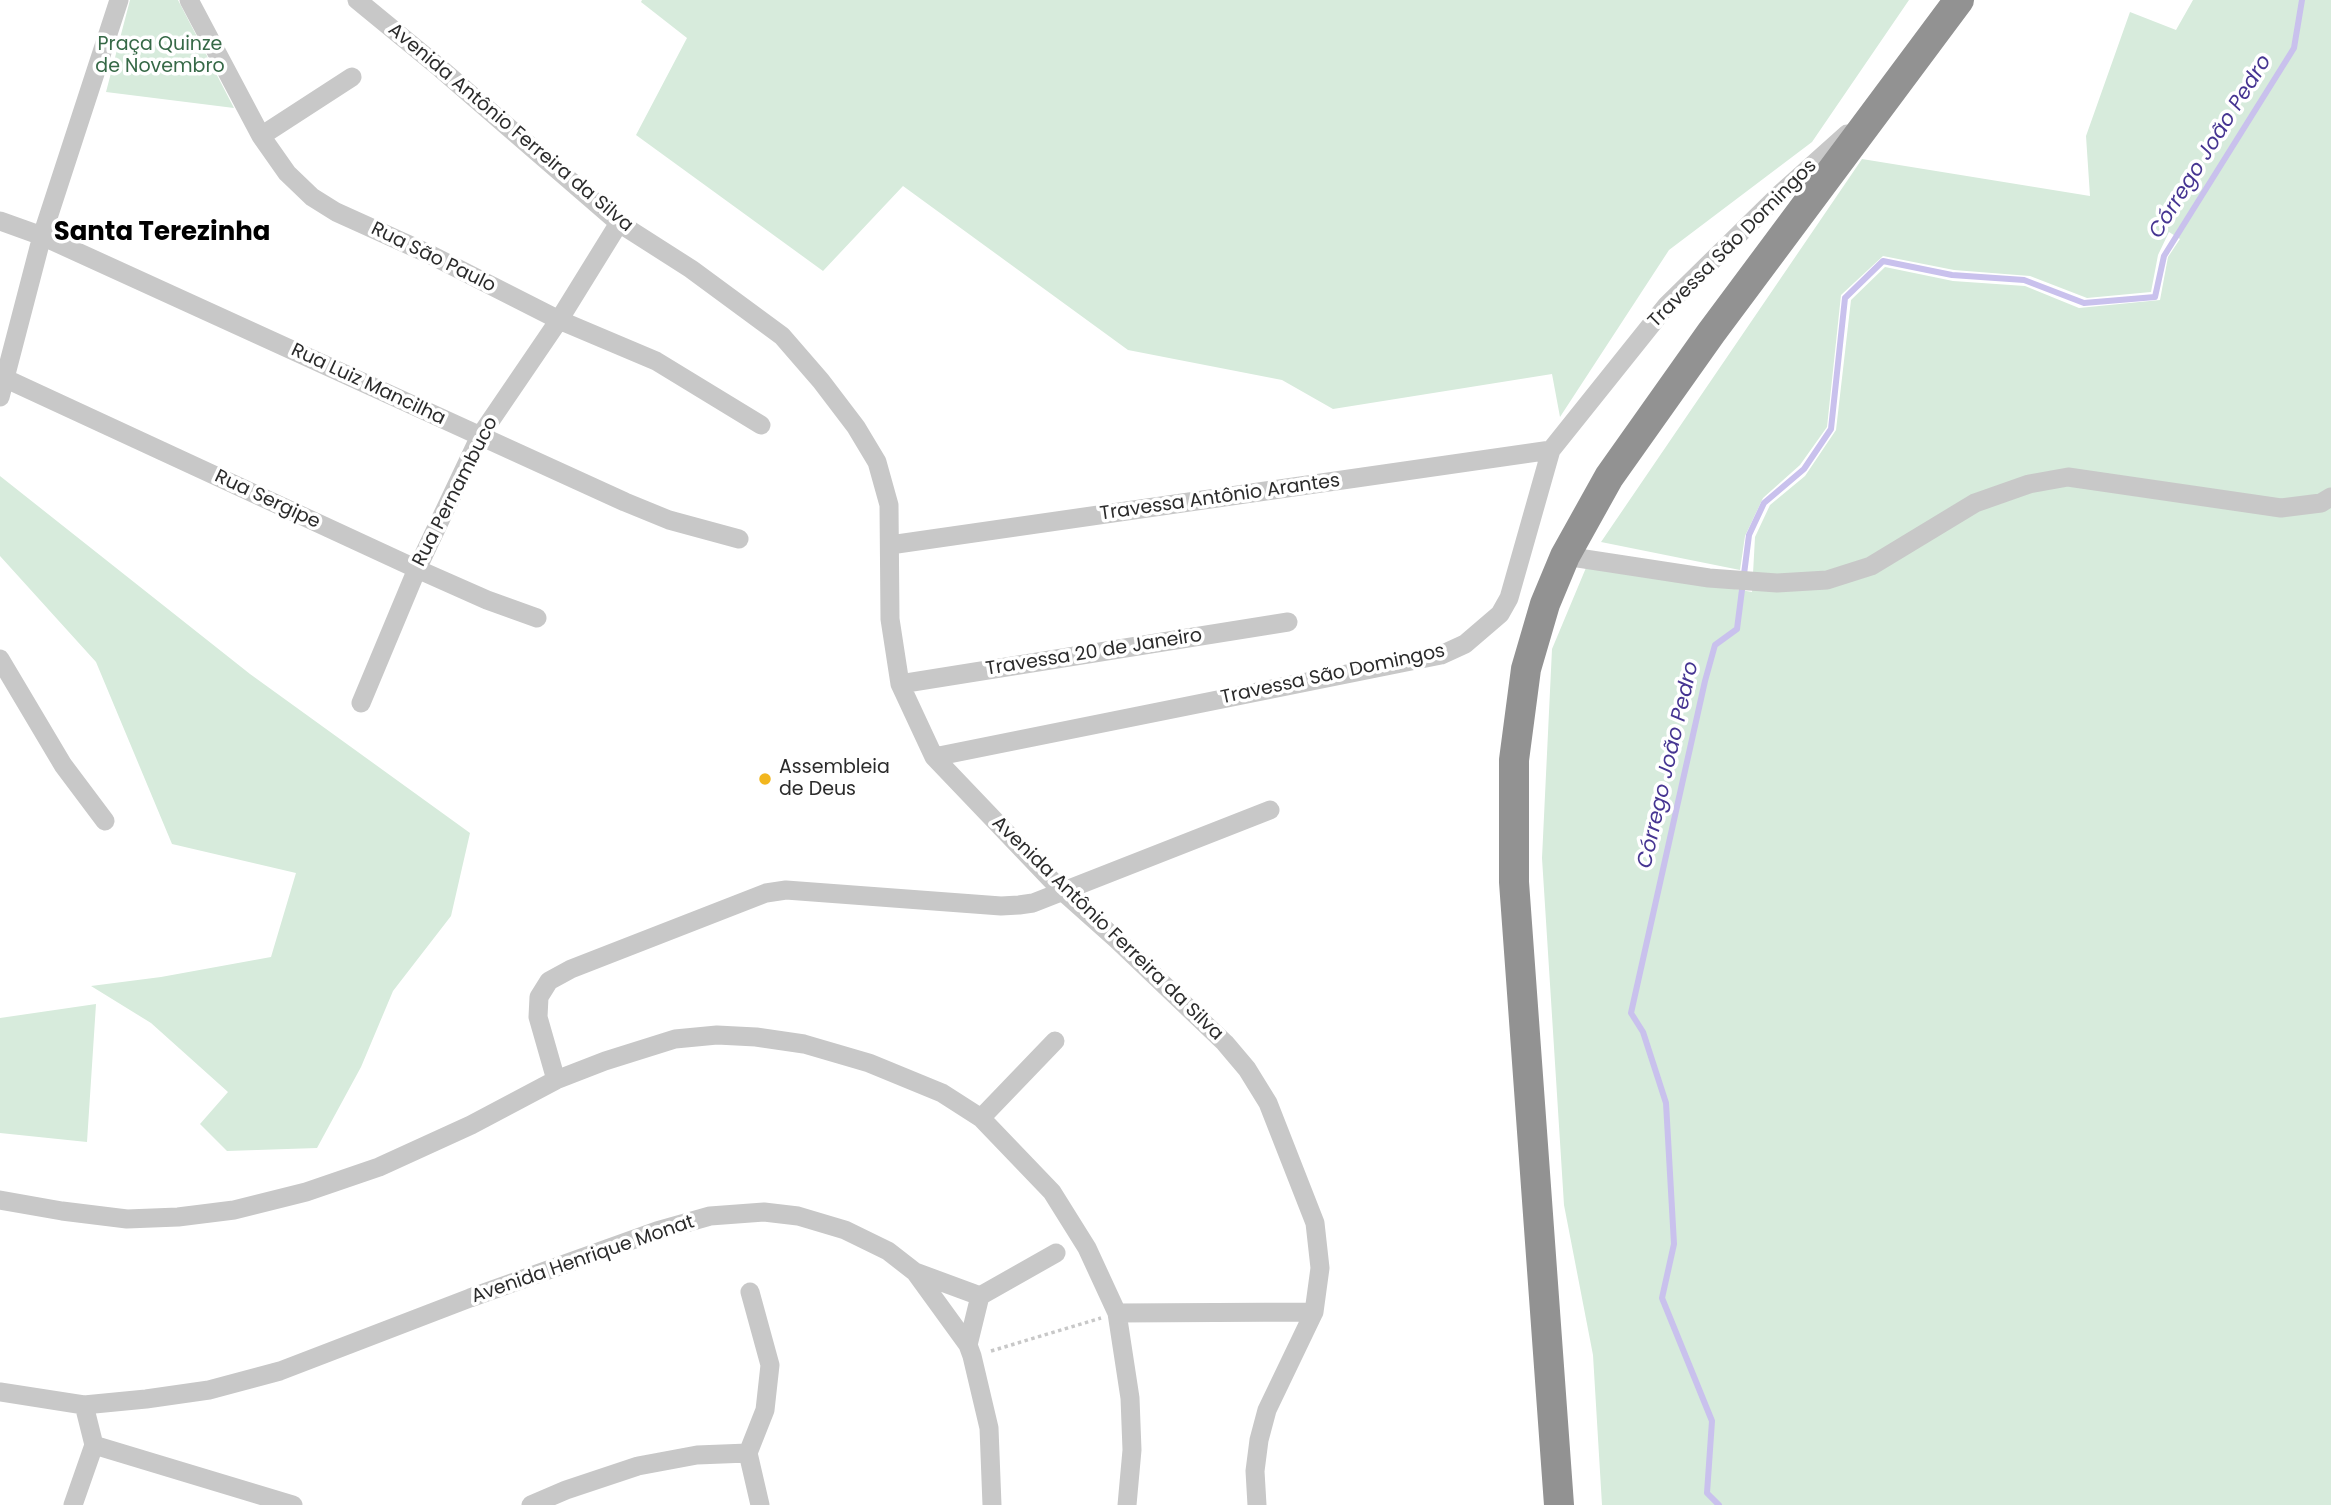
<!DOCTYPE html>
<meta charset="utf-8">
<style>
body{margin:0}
canvas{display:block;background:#fff}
</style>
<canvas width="2331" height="1505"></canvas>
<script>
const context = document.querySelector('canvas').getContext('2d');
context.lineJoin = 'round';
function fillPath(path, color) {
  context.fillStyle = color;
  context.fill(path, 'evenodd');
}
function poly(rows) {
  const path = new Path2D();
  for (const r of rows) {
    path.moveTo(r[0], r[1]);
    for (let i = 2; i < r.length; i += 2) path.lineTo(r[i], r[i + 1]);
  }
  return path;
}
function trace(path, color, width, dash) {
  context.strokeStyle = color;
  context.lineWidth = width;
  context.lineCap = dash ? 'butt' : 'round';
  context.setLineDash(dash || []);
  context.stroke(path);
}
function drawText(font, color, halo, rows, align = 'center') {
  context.font = font + ' Poppins,sans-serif';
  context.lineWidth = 7;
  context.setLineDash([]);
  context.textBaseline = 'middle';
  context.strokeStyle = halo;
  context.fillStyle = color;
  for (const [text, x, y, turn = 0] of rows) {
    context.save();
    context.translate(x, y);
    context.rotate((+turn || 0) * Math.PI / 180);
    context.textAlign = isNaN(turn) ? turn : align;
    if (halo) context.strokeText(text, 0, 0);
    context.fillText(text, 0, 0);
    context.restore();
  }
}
const green = poly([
 [130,0,178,0,234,108,106,92],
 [642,0,1909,0,1812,142,1669,250,1560,417,1552,374,1333,409,1282,380,1128,350,903,186,823,271,636,135,687,38,641,2],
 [2193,0,2331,0,2331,1505,1602,1505,1593,1355,1564,1205,1542,858,1552,649,1588,563,1752,592,1755,537,1770,505,1805,476,1836,430,1851,300,1885,267,1953,281,2025,286,2079,308,2160,300,2168,257,2180,239,2169,232,2158,255,2151,292,2087,298,2030,276,1954,270,1883,256,1841,295,1827,427,1800,465,1763,498,1745,536,1740,570,1601,542,1862,159,2090,196,2086,136,2130,12,2176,30],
 [0,476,250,674,470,833,451,916,393,991,361,1067,317,1148,227,1151,200,1124,228,1092,151,1023,91,986,161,977,271,957,296,873,172,844,96,662,0,556],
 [96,1004,87,1142,0,1133,0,1018]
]);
const stream = poly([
 [1719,1505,1707,1493,1712,1421,1662,1298,1674,1244,1666,1103,1643,1032,1631,1013,1705,681,1715,645,1737,629,1749,535,1764,503,1804,469,1831,429,1845,298,1883,261,1952,275,2024,280,2084,303,2155,297,2164,256,2294,48,2302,0]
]);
const path = poly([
 [991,1351,1101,1318]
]);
const minor = poly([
 [189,0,261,136,287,173,312,197,336,212,429,254,559,320,656,361,761,425],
 [357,0,441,69,619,223,691,269,782,336,821,381,856,427,877,462,889,505,890,619,900,684,934,757,1061,890,1116,939,1225,1043,1247,1069,1268,1103,1315,1223,1320,1268,1314,1312,1267,1410,1259,1440,1255,1471,1257,1505],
 [261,136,352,77],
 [0,221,42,236,625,502,669,520,739,539],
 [0,376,417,569,487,600,537,618],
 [0,397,42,236,119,0],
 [890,545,1551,450],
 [1565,556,1709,578,1777,583,1827,580,1871,566,1975,503,2029,484,2068,477,2281,508,2321,503,2331,497],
 [0,659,63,765,105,821],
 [900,684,1288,622],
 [361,703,417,569,480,436,559,320,619,223],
 [934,757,1441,655,1465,644,1500,614,1509,598,1551,450,1667,305,1781,193,1847,134],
 [556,1080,538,1017,539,997,549,981,571,969,766,893,786,890,1001,906,1019,905,1033,903,1270,810],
 [981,1118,1055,1041],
 [0,1200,62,1211,127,1219,178,1217,234,1210,306,1192,379,1167,471,1125,556,1080,605,1061,675,1039,717,1035,756,1037,804,1044,869,1063,942,1093,981,1118,1052,1192,1087,1248,1117,1313,1130,1398,1132,1450,1127,1505],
 [915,1272,980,1296,1056,1253],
 [1117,1313,1314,1312],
 [968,1345,980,1296],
 [0,1392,84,1405,146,1399,209,1390,280,1371,470,1298,657,1231,710,1216,764,1212,798,1216,845,1230,888,1251,915,1272,968,1345,972,1356,989,1428,992,1505],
 [94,1445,293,1505],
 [748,1453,765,1410,770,1365,750,1292],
 [748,1453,760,1505],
 [73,1505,94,1445,84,1405],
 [531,1505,566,1490,638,1466,697,1455,748,1453]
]);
const highway = poly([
 [1559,1505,1514,882,1514,760,1526,669,1545,604,1565,556,1609,477,1711,333,1959,0]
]);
const markers = [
 [765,779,7,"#f2b61e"]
];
const parkNames = [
 ["Praça Quinze",160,45],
 ["de Novembro",160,67]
];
const streetNames = [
 ["Avenida Antônio Ferreira da Silva",510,128,40],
 ["Travessa São Domingos",1733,244,-45],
 ["Rua São Paulo",433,258,26],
 ["Rua Luiz Mancilha",368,385,25],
 ["Rua Pernambuco",456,492,-63],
 ["Travessa Antônio Arantes",1220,498,-8],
 ["Rua Sergipe",267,500,25],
 ["Travessa 20 de Janeiro",1094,653,-9],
 ["Travessa São Domingos",1333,675,-12],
 ["Avenida Antônio Ferreira da Silva",1107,929,44],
 ["Avenida Henrique Monat",583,1260,-19]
];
const poiNames = [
 ["Assembleia",779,768],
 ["de Deus",779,790]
];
const waterNames = [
 ["Córrego João Pedro",2211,147,-58],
 ["Córrego João Pedro",1669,765,-77]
];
const districtNames = [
 ["Santa Terezinha",162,233]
];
fillPath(green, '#d7ebdc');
trace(stream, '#c9c1ed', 6);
trace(path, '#c8c8c8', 3.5, [3.5, 3.5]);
trace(minor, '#c8c8c8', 19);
trace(highway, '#929292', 30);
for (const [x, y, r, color] of markers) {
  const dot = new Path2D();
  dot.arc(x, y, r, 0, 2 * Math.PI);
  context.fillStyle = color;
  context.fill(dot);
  trace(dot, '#fff', 2.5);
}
drawText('19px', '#366947', '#fff', parkNames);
drawText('19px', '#2b2b2b', '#fff', streetNames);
drawText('19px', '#2b2b2b', '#fff', poiNames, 'left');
drawText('italic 21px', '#463592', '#fff', waterNames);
drawText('bold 26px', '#000', '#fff', districtNames);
</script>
